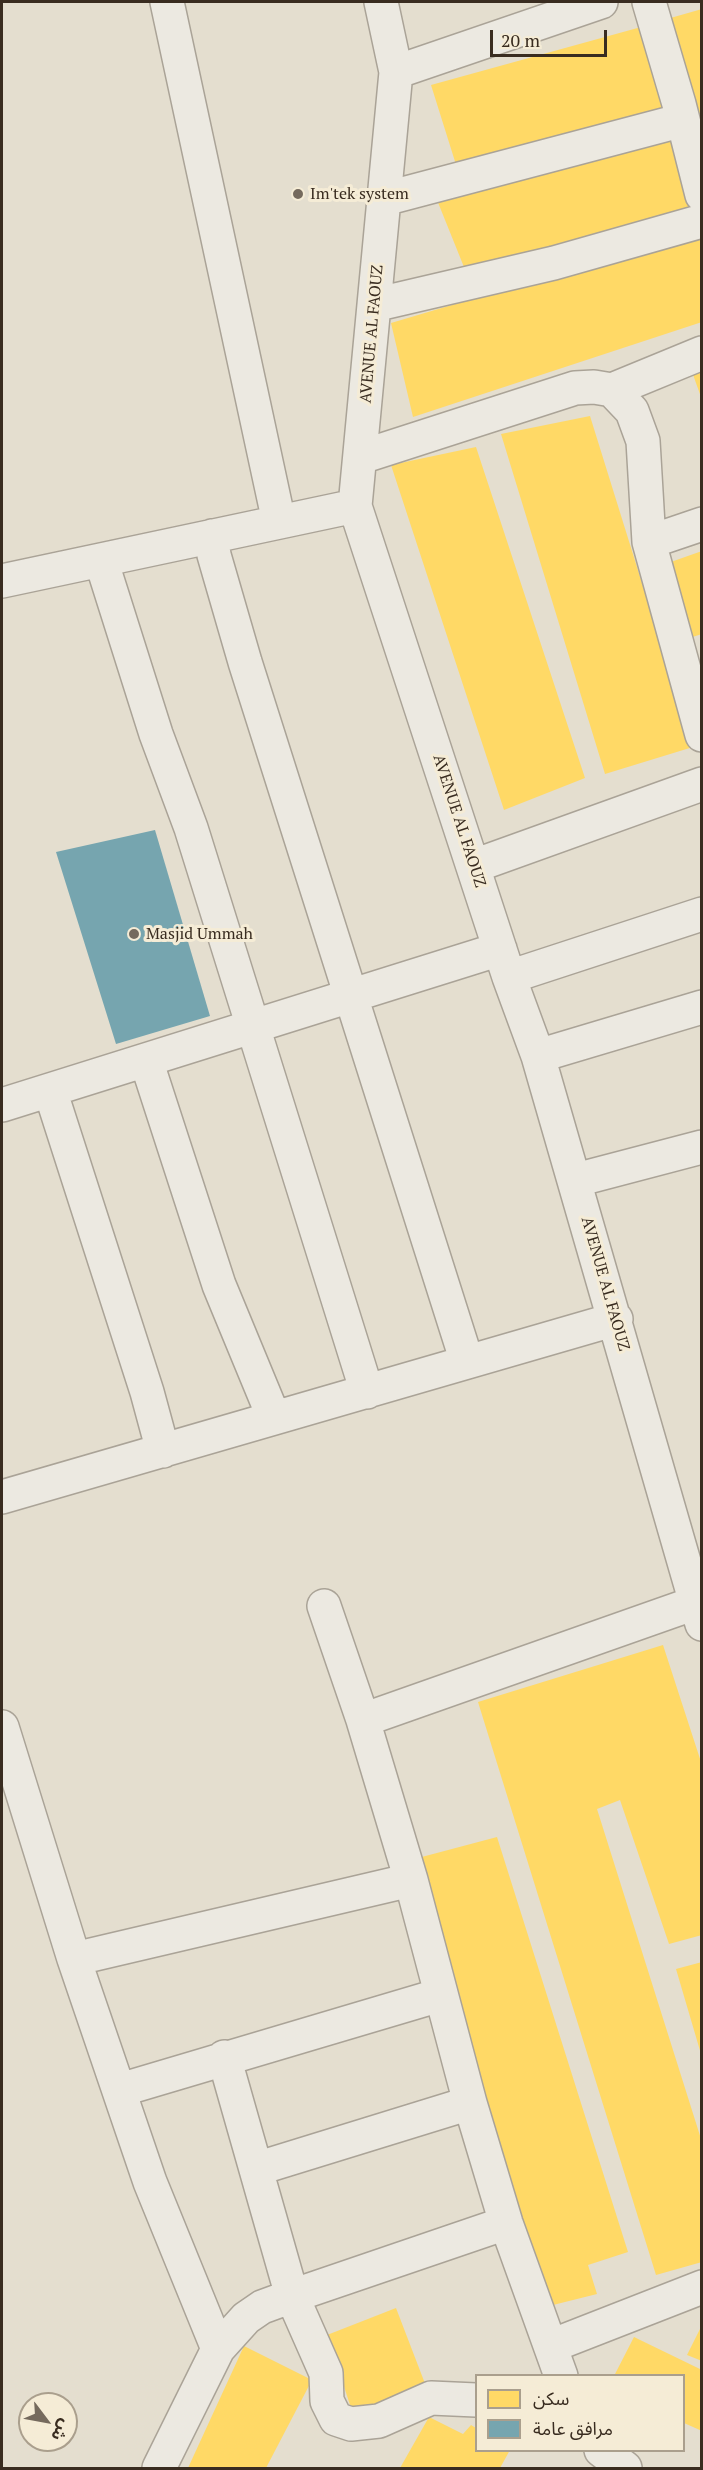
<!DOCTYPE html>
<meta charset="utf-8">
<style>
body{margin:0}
#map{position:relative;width:703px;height:2470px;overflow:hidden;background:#e4decf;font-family:"PT Serif","Noto Sans Arabic",serif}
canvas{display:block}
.frame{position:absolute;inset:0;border:3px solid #392c20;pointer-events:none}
.legend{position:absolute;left:475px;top:2374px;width:210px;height:78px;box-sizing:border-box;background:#f5ecd6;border:2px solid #aa9f8d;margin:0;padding:8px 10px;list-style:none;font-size:18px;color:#392c20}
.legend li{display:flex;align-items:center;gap:12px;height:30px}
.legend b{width:30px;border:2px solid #aa9f8d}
.north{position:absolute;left:18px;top:2392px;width:60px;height:60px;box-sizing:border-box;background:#f5ecd6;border:2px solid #aa9f8d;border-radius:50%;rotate:122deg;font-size:16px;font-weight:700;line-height:24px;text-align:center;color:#392c20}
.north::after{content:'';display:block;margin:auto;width:21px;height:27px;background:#756a5d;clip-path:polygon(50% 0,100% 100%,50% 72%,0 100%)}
.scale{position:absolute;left:490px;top:30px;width:117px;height:27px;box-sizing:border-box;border:3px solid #392c20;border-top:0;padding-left:8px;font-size:18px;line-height:21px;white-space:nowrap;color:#392c20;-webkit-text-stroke:4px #f5ecd6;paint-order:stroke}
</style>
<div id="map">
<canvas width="703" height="2470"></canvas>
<div class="frame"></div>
<ul class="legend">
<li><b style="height:16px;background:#ffd966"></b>سكن</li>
<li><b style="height:16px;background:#76a5af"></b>مرافق عامة</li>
</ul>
<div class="north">ش</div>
<div class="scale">20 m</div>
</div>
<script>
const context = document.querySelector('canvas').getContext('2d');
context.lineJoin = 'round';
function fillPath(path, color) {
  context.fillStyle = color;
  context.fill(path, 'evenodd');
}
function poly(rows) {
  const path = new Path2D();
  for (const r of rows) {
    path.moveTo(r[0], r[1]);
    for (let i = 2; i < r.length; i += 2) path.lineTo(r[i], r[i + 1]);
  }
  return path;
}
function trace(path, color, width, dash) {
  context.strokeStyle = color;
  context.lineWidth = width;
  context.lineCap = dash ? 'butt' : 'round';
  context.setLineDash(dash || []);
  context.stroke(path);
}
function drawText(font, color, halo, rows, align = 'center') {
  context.font = font + ' "PT Serif",serif';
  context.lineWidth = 6;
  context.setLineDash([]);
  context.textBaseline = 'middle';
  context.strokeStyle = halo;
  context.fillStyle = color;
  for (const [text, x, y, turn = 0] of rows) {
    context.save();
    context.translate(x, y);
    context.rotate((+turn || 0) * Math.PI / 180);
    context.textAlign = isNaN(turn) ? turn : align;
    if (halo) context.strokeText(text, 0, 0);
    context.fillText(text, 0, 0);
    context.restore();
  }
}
const homes = poly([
 [702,9,702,149,667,19],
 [652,24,673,113,458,171,431,85],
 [681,129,696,214,468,277,437,200],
 [702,231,702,322,413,417,391,323],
 [702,366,702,397,701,397,691,369],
 [590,416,693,747,605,774,501,434],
 [476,447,585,778,504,810,391,465],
 [702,551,702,634,686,639,668,563],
 [663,1645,702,1765,702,1935,669,1944,620,1800,597,1809,702,2142,702,2262,656,2275,478,1702],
 [497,1837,628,2252,588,2265,597,2294,545,2307,418,1858],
 [702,1962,702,2054,701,2054,676,1969],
 [396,2308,429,2394,355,2420,327,2335],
 [702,2325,702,2361,687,2355],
 [634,2337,702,2370,702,2431,684,2423,684,2376,614,2376],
 [244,2346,312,2380,266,2468,188,2468],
 [429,2417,463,2434,471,2425,476,2428,476,2450,510,2450,500,2468,400,2468]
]);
const public = poly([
 [155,830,210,1016,116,1044,56,852]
]);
const minor = poly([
 [167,2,279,522],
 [381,2,396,72,355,506,509,977,538,1056,702,1624],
 [649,2,679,104,702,195],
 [396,72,601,2],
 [384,199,683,120],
 [374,305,554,263,702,221],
 [612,390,702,353],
 [361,457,575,388,594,387,612,390,632,411,643,441,649,542,702,735],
 [212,536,214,555,245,662,467,1362],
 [649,542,702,524],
 [101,560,156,734,191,828,367,1392],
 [2,581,355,506],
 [474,866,702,784],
 [509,977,702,914],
 [538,1056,702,1007],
 [146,1060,219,1285,274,1418],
 [50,1090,147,1392,163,1451],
 [2,1105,500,949],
 [576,1180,702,1147],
 [2,1497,616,1319],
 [324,1606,363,1720,411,1880,470,2103,506,2223,561,2376],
 [363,1720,695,1603],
 [2,1727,74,1959,150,2182,218,2349],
 [74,1959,411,1880],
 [224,2057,292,2296,326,2373,327,2401,336,2419,351,2424,379,2421,431,2398,476,2400],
 [120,2090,440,1995],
 [256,2169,470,2103],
 [551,2346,702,2287],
 [601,2450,625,2468],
 [159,2468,218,2349,246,2318,262,2307,292,2296,506,2223]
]);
const markers = [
 [298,194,6,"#756a5d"],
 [134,934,6,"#756a5d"]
];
const poiNames = [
 ["Im'tek system",310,194],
 ["Masjid Ummah",146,934]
];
const streetNames = [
 ["AVENUE AL FAOUZ",372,334,-85],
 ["AVENUE AL FAOUZ",459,821,72],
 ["AVENUE AL FAOUZ",605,1284,74]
];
fillPath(homes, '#ffd966');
fillPath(public, '#76a5af');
trace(minor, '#aaa397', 36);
trace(minor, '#ece9e1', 33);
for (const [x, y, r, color] of markers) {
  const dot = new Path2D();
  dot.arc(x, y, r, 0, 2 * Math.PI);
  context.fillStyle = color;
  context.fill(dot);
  trace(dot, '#f5ecd6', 2);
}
drawText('16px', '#392c20', '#f5ecd6', poiNames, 'left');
drawText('16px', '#392c20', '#f5ecd6', streetNames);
</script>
